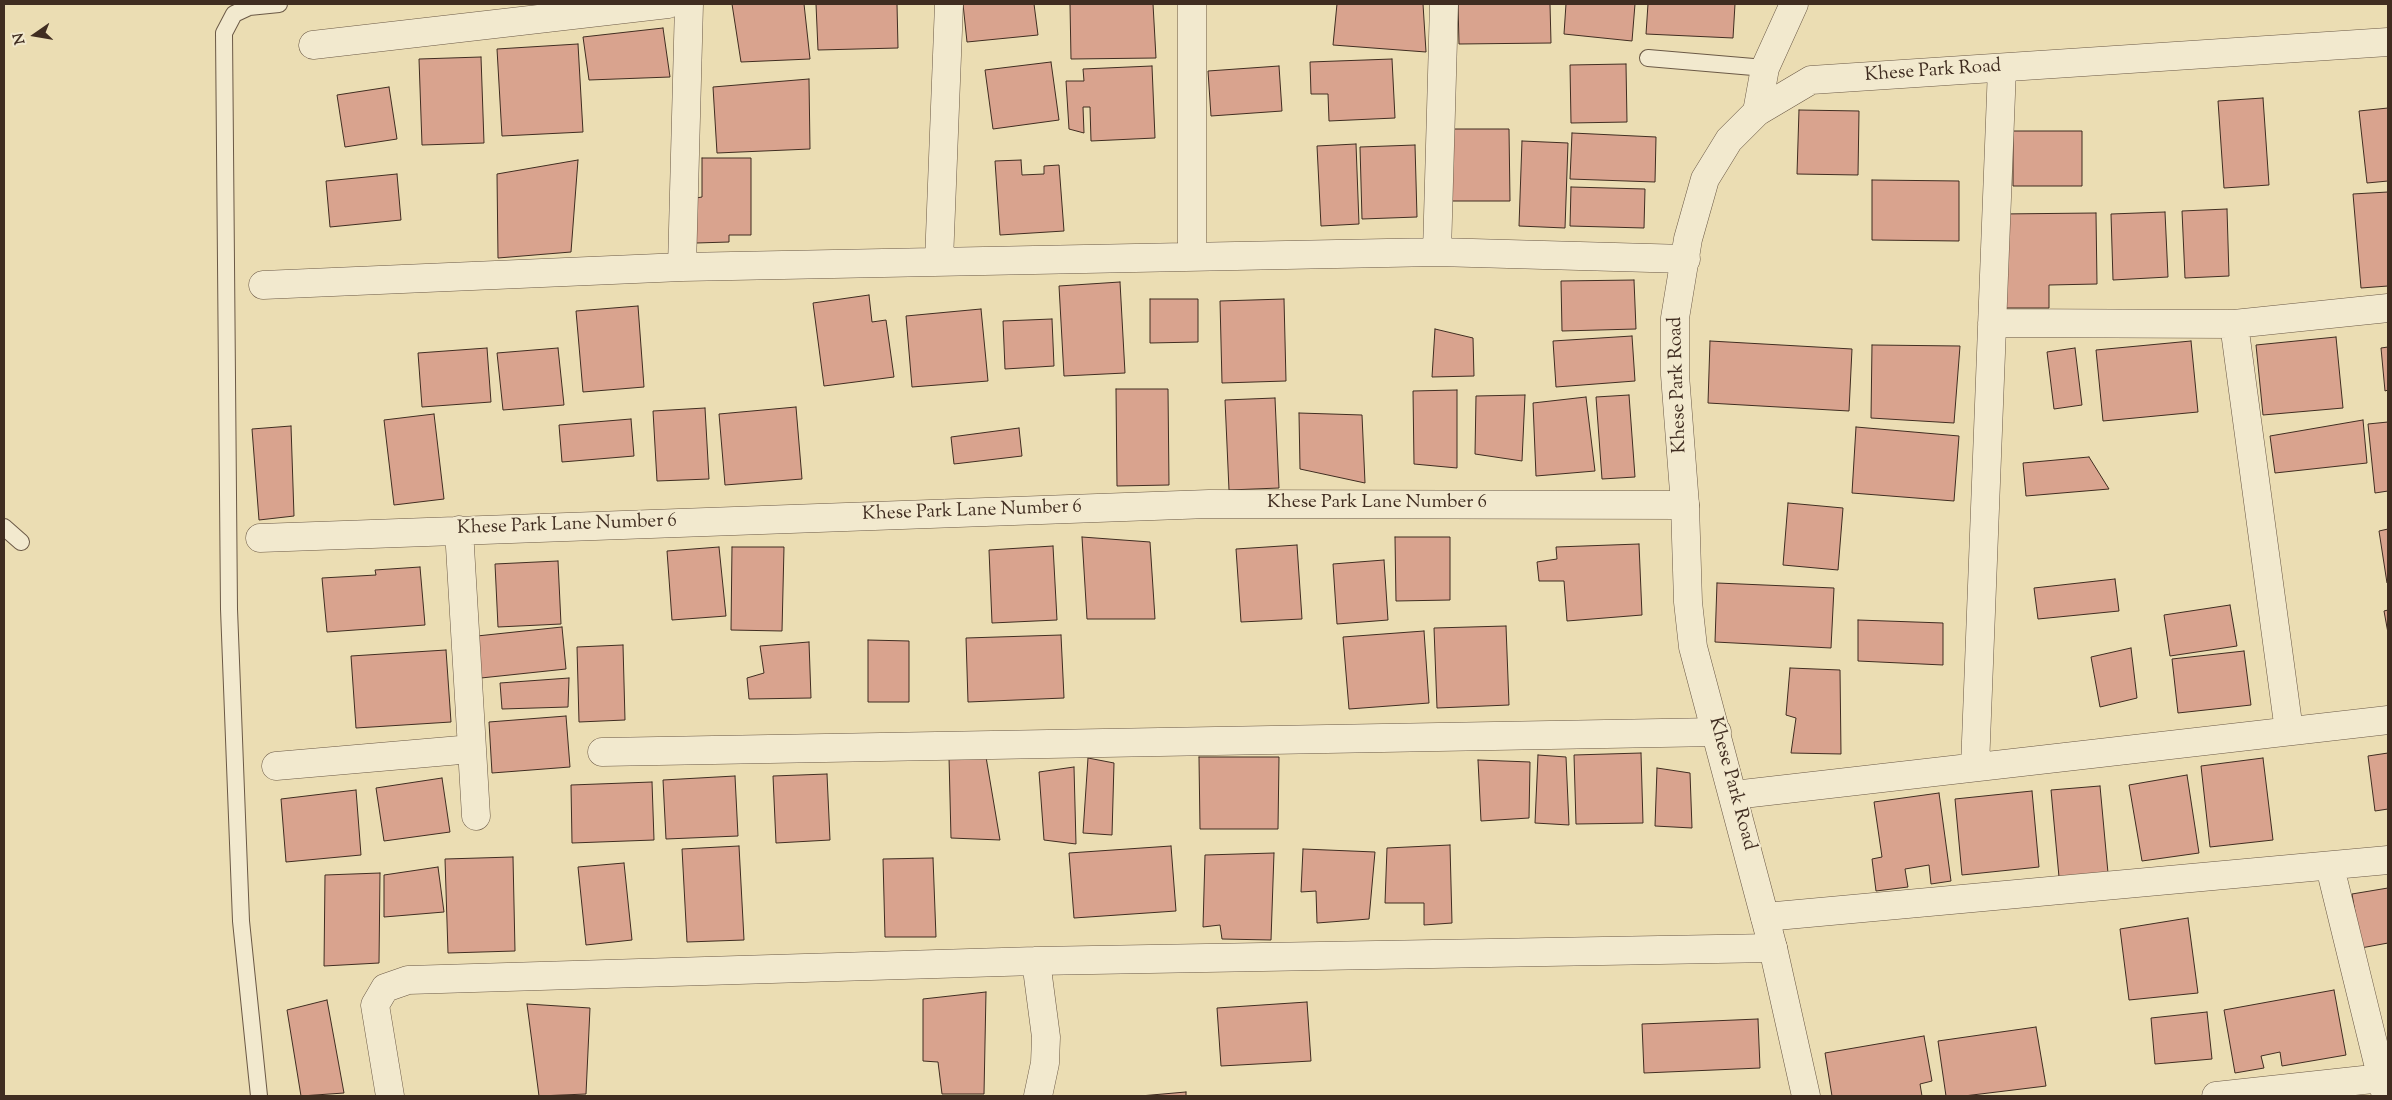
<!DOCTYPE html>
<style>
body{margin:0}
#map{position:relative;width:2392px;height:1100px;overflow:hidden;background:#ebddb3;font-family:"Sorts Mill Goudy",serif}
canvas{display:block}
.frame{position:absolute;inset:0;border:5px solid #402d21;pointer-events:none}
.north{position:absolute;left:10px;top:10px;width:50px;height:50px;-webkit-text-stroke:4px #f2e9ce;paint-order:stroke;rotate:257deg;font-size:14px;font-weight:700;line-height:20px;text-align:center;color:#402d21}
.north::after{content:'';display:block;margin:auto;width:18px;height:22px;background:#402d21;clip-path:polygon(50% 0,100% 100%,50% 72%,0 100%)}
</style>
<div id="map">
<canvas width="2392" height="1100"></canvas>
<div class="frame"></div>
<div class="north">N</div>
</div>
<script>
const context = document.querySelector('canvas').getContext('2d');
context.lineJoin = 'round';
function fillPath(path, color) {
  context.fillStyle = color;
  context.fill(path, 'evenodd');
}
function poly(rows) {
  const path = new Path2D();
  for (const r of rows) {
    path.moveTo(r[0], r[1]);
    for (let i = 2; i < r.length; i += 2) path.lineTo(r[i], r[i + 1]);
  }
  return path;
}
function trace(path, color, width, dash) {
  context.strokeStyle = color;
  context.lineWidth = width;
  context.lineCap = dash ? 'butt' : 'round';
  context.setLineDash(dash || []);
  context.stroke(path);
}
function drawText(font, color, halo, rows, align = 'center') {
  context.font = font + ' "Sorts Mill Goudy",serif';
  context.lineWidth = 4;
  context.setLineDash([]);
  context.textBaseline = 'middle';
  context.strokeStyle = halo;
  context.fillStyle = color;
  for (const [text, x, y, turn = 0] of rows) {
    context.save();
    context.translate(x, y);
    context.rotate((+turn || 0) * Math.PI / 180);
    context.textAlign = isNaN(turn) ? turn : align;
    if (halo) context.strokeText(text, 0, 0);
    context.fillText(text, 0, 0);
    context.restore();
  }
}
const building = poly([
 [732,4,804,4,810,59,741,62,732,4],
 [816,4,897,4,898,48,818,50,816,4],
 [963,4,1034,4,1038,35,967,42,963,4],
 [1070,4,1153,4,1156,58,1071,59,1070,4],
 [1337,4,1423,4,1426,52,1333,45,1337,4],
 [1458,4,1550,4,1551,43,1459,44,1458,4],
 [1566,4,1635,4,1632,41,1564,34,1566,4],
 [1648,4,1735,4,1733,38,1646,34,1648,4],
 [663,28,670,77,589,80,583,37,663,28],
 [578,44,583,132,502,136,497,49,578,44],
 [481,57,484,143,422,145,419,59,481,57],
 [1392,59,1395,118,1329,121,1328,94,1311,94,1310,62,1392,59],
 [1051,62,1059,120,993,129,985,70,1051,62],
 [1626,64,1627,122,1571,123,1570,65,1626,64],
 [1152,66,1155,138,1091,141,1090,107,1083,107,1084,133,1069,129,1066,81,1084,81,1083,69,1152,66],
 [1279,66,1282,111,1211,116,1208,71,1279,66],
 [809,79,810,149,717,153,713,87,809,79],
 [389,87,397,139,345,147,337,95,389,87],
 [2263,98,2269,185,2224,188,2218,101,2263,98],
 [2388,108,2388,181,2367,183,2359,111,2388,108],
 [1799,110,1859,111,1858,175,1797,174,1799,110],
 [1442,129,1509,129,1510,201,1442,201,1442,129],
 [2013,131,2082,131,2082,186,2013,186,2013,131],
 [1572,133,1656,137,1655,182,1570,179,1572,133],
 [1522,141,1568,143,1565,228,1519,226,1522,141],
 [1356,144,1359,224,1321,226,1317,146,1356,144],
 [1415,145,1417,217,1362,219,1360,147,1415,145],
 [702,158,751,158,751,235,729,235,729,242,696,243,696,198,702,197,702,158],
 [578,160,571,252,498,258,497,174,578,160],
 [1021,160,1022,175,1044,174,1044,166,1059,165,1064,231,1000,235,995,161,1021,160],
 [397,174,401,220,330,227,326,181,397,174],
 [1872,180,1959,181,1959,241,1872,240,1872,180],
 [1571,187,1645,189,1644,228,1570,226,1571,187],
 [2388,192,2388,286,2361,288,2353,194,2388,192],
 [2227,209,2229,276,2185,278,2182,211,2227,209],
 [2165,212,2168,277,2113,280,2111,214,2165,212],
 [2096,213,2097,284,2049,285,2049,308,2001,308,2000,214,2096,213],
 [1634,280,1636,329,1562,331,1561,281,1634,280],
 [1120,282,1125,373,1064,376,1059,286,1120,282],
 [869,295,872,322,886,320,894,377,824,386,813,303,869,295],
 [1150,299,1198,299,1198,342,1150,343,1150,299],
 [1284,299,1286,381,1222,383,1220,301,1284,299],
 [638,306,644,387,583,392,576,311,638,306],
 [981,309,988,381,912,387,906,316,981,309],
 [1052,319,1054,366,1005,369,1003,321,1052,319],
 [1435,329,1473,338,1474,376,1432,377,1435,329],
 [1632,336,1635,381,1556,387,1553,341,1632,336],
 [2336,337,2343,408,2263,415,2256,345,2336,337],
 [1710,341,1852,349,1849,411,1708,403,1710,341],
 [2191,341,2198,412,2103,421,2096,350,2191,341],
 [1872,345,1960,346,1954,423,1871,418,1872,345],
 [2388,347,2388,390,2385,391,2381,348,2388,347],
 [487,348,491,402,422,407,418,353,487,348],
 [558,348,564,405,503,410,497,353,558,348],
 [2075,348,2082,405,2054,409,2047,352,2075,348],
 [1116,389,1168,389,1169,485,1117,486,1116,389],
 [1457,390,1457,468,1414,464,1413,391,1457,390],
 [1525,395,1522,461,1475,454,1476,396,1525,395],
 [1629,395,1635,477,1602,479,1596,397,1629,395],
 [1586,397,1595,471,1536,476,1533,403,1586,397],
 [1275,398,1279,488,1229,490,1225,400,1275,398],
 [796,407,802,479,725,485,719,414,796,407],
 [705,408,709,479,657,481,653,411,705,408],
 [1299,413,1362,415,1365,483,1300,469,1299,413],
 [434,414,444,499,394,505,384,420,434,414],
 [631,419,634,456,562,462,559,425,631,419],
 [2363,420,2367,463,2275,473,2270,436,2363,420],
 [2388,422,2388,491,2375,493,2368,424,2388,422],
 [291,426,294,516,259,520,252,429,291,426],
 [1856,427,1959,436,1954,501,1852,493,1856,427],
 [1019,428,1022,456,954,464,951,437,1019,428],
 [2089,457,2109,489,2026,496,2023,463,2089,457],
 [1788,503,1843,508,1838,570,1783,565,1788,503],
 [2388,529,2388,583,2387,583,2379,531,2388,529],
 [1082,537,1150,542,1155,619,1087,619,1082,537],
 [1395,537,1450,537,1450,600,1396,601,1395,537],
 [1639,544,1642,615,1567,621,1564,581,1539,581,1537,562,1557,559,1556,547,1639,544],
 [1297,545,1302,619,1241,622,1236,549,1297,545],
 [1053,546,1057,620,992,623,989,550,1053,546],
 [719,547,726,616,672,620,667,551,719,547],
 [732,547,784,547,782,631,731,630,732,547],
 [1384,560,1388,620,1337,624,1333,564,1384,560],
 [558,561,561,624,498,627,495,564,558,561],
 [420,567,425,625,327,632,322,578,376,575,375,570,420,567],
 [2115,579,2119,611,2038,619,2034,588,2115,579],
 [1717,583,1834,588,1831,648,1715,642,1717,583],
 [2230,605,2237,646,2170,656,2164,615,2230,605],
 [2388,610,2388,633,2384,611,2388,610],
 [1858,620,1943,623,1943,665,1858,661,1858,620],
 [1506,626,1509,705,1437,708,1434,628,1506,626],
 [562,627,566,669,481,678,477,636,562,627],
 [1424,631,1429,703,1349,709,1343,637,1424,631],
 [1061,635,1064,698,968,702,966,638,1061,635],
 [868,640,909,641,909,702,868,702,868,640],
 [809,642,811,698,749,699,747,678,764,673,760,646,809,642],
 [623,645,625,720,579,722,577,647,623,645],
 [2131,648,2137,698,2100,707,2091,657,2131,648],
 [446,650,451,722,356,728,351,656,446,650],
 [2244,651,2251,705,2178,713,2172,659,2244,651],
 [1790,668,1840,670,1841,754,1791,753,1796,718,1786,715,1790,668],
 [569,678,568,707,502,709,500,683,569,678],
 [566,716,570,767,492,773,489,722,566,716],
 [1641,753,1643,823,1576,824,1574,755,1641,753],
 [2388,753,2388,809,2375,811,2368,756,2388,753],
 [1538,755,1566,757,1569,825,1535,823,1538,755],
 [949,757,986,757,1000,840,951,838,949,757],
 [1199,757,1279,757,1278,829,1200,829,1199,757],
 [1088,758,1114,763,1112,835,1083,833,1088,758],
 [2263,758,2273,840,2210,847,2201,766,2263,758],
 [1478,760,1530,762,1529,818,1481,821,1478,760],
 [1074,767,1076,844,1044,840,1039,772,1074,767],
 [1657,768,1690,773,1692,828,1655,826,1657,768],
 [827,774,830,840,776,843,773,776,827,774],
 [2187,775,2199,853,2142,861,2129,785,2187,775],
 [735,776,738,836,666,839,663,780,735,776],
 [442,778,450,832,384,841,376,788,442,778],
 [652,782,654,840,572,843,571,785,652,782],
 [2100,786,2108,873,2059,877,2051,790,2100,786],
 [356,790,361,855,286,862,281,799,356,790],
 [2032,791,2039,867,1962,875,1955,799,2032,791],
 [1939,793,1951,881,1931,884,1929,865,1905,869,1908,887,1876,891,1872,859,1882,857,1874,802,1939,793],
 [1450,845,1452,923,1424,925,1424,903,1385,903,1387,848,1450,845],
 [739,846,744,940,687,942,682,849,739,846],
 [1171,846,1176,911,1074,918,1069,853,1171,846],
 [1303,849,1375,852,1369,919,1317,923,1316,891,1301,892,1303,849],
 [1274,853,1271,940,1222,939,1220,925,1203,927,1205,855,1274,853],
 [513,857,515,951,448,953,445,859,513,857],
 [933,858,936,937,885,937,883,859,933,858],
 [624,863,632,940,586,945,578,867,624,863],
 [438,867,444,912,384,917,384,875,438,867],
 [380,873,379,963,324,966,325,875,380,873],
 [2388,888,2388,943,2361,948,2352,894,2388,888],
 [2188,918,2198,993,2129,1000,2120,929,2188,918],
 [2334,990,2346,1055,2282,1066,2280,1052,2261,1056,2264,1068,2235,1073,2224,1010,2334,990],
 [986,992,984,1094,942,1094,938,1062,923,1061,923,999,986,992],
 [327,1000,344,1093,301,1096,287,1010,327,1000],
 [1307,1002,1311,1061,1221,1066,1217,1008,1307,1002],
 [527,1004,590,1008,586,1094,539,1096,527,1004],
 [2207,1012,2212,1059,2155,1064,2151,1018,2207,1012],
 [1758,1019,1760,1068,1644,1073,1642,1024,1758,1019],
 [2036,1027,2046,1086,1964,1096,1946,1096,1938,1041,2036,1027],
 [1924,1036,1932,1081,1920,1084,1922,1096,1832,1096,1825,1053,1924,1036],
 [1186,1092,1186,1096,1140,1096,1186,1092]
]);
const service = poly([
 [1648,58,1765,68],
 [4,527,21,542],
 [259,1096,241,921,229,609,224,33,234,14,249,7,279,4]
]);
const minor = poly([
 [313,45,668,4],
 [1757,112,1765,68,1794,4],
 [1437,252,1444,4],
 [1192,257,1192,4],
 [939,261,949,4],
 [682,267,689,4],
 [263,285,682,267,1437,252,1686,259],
 [1992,323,2234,324,2388,308],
 [2234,324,2289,731],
 [459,530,476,816],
 [260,538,1209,504,1685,505],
 [602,752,1717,732],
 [276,766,472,749],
 [1975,767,2002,68],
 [1734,795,2388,720],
 [2330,867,2386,1096],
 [1765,917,2388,860],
 [1036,961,1046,1037,1045,1063,1038,1096],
 [390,1096,375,1005,385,988,408,980,1036,961,1773,948],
 [2216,1096,2382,1078]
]);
const tertiary = poly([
 [1806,1096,1773,948,1693,647,1688,602,1685,505,1675,375,1675,318,1688,239,1705,179,1729,140,1757,112,1811,80,2388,42]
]);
const streetNames = [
 ["Khese Park Road",1933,72,-4],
 ["Khese Park Road",1679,385,-92],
 ["Khese Park Lane Number 6",1377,504],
 ["Khese Park Lane Number 6",972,512,-2],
 ["Khese Park Lane Number 6",567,526,-2],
 ["Khese Park Road",1731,784,75]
];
fillPath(building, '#d9a38e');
trace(building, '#402d21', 1);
trace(service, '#6b5946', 18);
trace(minor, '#6b5946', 29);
trace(tertiary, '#6b5946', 29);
trace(service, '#f2e9ce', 16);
trace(minor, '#f2e9ce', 28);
trace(tertiary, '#f2e9ce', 28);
drawText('19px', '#402d21', '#f2e9ce', streetNames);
</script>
